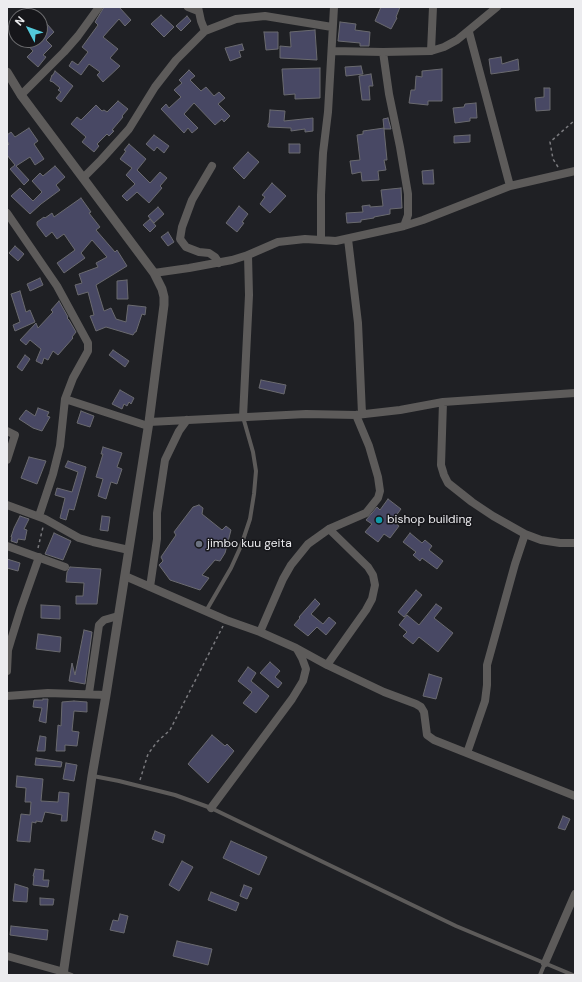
<!DOCTYPE html>
<style>
body{margin:0}
#map{position:relative;width:582px;height:982px;overflow:hidden;background:#1f2024;font-family:"DM Sans",sans-serif}
canvas{display:block}
.frame{position:absolute;inset:0;border:8px solid #ececef;pointer-events:none}
.north{position:absolute;left:8px;top:8px;width:40px;height:40px;box-sizing:border-box;background:#16161a;border:1px solid #6c6c6f;border-radius:50%;rotate:311deg;font-size:11px;font-weight:700;line-height:16px;text-align:center;color:#ececef}
.north::after{content:'';display:block;margin:auto;width:14px;height:18px;background:#53cadc;clip-path:polygon(50% 0,100% 100%,50% 72%,0 100%)}
</style>
<div id="map">
<canvas width="582" height="982"></canvas>
<div class="frame"></div>
<div class="north">N</div>
</div>
<script>
const context = document.querySelector('canvas').getContext('2d');
context.lineJoin = 'round';
function fillPath(path, color) {
  context.fillStyle = color;
  context.fill(path, 'evenodd');
}
function poly(rows) {
  const path = new Path2D();
  for (const r of rows) {
    path.moveTo(r[0], r[1]);
    for (let i = 2; i < r.length; i += 2) path.lineTo(r[i], r[i + 1]);
  }
  return path;
}
function trace(path, color, width, dash) {
  context.strokeStyle = color;
  context.lineWidth = width;
  context.lineCap = dash ? 'butt' : 'round';
  context.setLineDash(dash || []);
  context.stroke(path);
}
function drawText(font, color, halo, rows, align = 'center') {
  context.font = font + ' "DM Sans",sans-serif';
  context.lineWidth = 3;
  context.setLineDash([]);
  context.textBaseline = 'middle';
  context.strokeStyle = halo;
  context.fillStyle = color;
  for (const [text, x, y, turn = 0] of rows) {
    context.save();
    context.translate(x, y);
    context.rotate((+turn || 0) * Math.PI / 180);
    context.textAlign = isNaN(turn) ? turn : align;
    if (halo) context.strokeText(text, 0, 0);
    context.fillText(text, 0, 0);
    context.restore();
  }
}
const building = poly([
 [104,7,119,7,131,20,125,26,119,19,103,37,118,49,110,58,120,66,103,82,97,75,100,72,89,64,81,75,69,66,72,61,78,65,88,52,82,47,98,25,95,22,104,7],
 [381,7,400,7,396,17,397,18,391,29,375,21,381,7],
 [161,15,174,27,164,37,151,24,161,15],
 [40,16,54,32,46,40,52,46,43,55,46,57,38,67,27,57,33,51,26,43,29,40,40,40,40,16],
 [187,16,191,21,181,31,176,26,187,16],
 [340,22,356,24,355,30,370,32,369,46,360,46,360,43,338,41,340,22],
 [315,30,317,60,280,58,280,46,291,47,290,32,315,30],
 [264,32,278,32,278,49,266,50,264,32],
 [242,44,244,50,239,51,241,57,230,61,225,48,242,44],
 [501,57,502,64,518,59,519,70,491,74,489,59,501,57],
 [361,66,363,74,346,76,345,67,361,66],
 [320,68,320,98,295,99,295,94,284,95,282,69,320,68],
 [442,69,442,101,428,101,428,105,409,103,411,90,415,90,416,76,422,77,422,71,442,69],
 [189,70,195,76,190,80,201,91,206,87,214,96,219,92,225,98,218,104,230,116,224,122,222,119,215,125,194,103,184,114,198,128,192,133,188,128,184,133,161,109,166,104,169,108,181,97,174,90,182,83,179,80,189,70],
 [55,71,73,86,61,102,56,98,61,92,58,90,60,88,53,82,50,81,52,75,53,75,55,71],
 [371,74,373,86,369,86,370,100,362,100,359,76,371,74],
 [544,88,550,88,550,110,536,111,535,98,544,97,544,88],
 [118,101,128,109,122,116,123,117,112,130,114,131,109,136,107,134,97,144,99,146,94,152,82,142,86,137,71,124,77,117,81,120,96,105,102,111,104,110,107,112,118,101],
 [476,103,477,118,470,118,470,121,455,123,453,108,464,107,465,104,476,103],
 [270,110,285,111,284,121,313,118,313,131,305,132,305,129,291,131,291,128,268,127,268,124,269,123,270,110],
 [388,118,391,129,384,129,387,160,384,160,386,170,378,171,379,180,362,181,361,172,352,174,350,161,360,160,357,135,363,134,363,131,384,128,384,129,383,119,388,118],
 [29,128,38,141,34,144,44,159,35,165,30,157,16,166,29,180,24,185,10,169,15,165,7,155,7,146,9,144,7,141,7,135,11,132,15,137,29,128],
 [154,135,169,146,164,153,157,147,154,151,146,144,154,135],
 [470,135,470,142,454,143,454,136,470,135],
 [129,144,146,159,137,170,150,183,160,172,167,178,160,186,162,188,149,203,137,192,127,201,122,196,135,184,126,175,132,168,120,159,126,151,124,150,129,144],
 [289,144,300,144,300,153,289,153,289,144],
 [248,152,259,162,244,179,233,168,248,152],
 [55,166,65,177,56,185,60,190,41,204,30,214,11,196,20,188,33,201,42,192,32,181,40,173,43,176,55,166],
 [433,170,434,184,423,184,422,171,433,170],
 [272,183,286,196,270,213,260,204,265,197,262,195,272,183],
 [401,188,402,208,390,209,390,214,374,217,374,218,361,220,361,222,347,223,346,213,363,212,362,206,370,205,370,207,383,206,381,190,401,188],
 [81,198,91,212,89,213,100,227,96,230,115,252,117,250,127,266,96,285,104,311,111,308,116,319,126,322,128,305,146,307,145,315,142,314,136,332,135,332,133,335,106,327,96,331,90,316,94,315,88,292,78,295,75,285,82,283,79,274,98,267,96,263,107,257,92,240,81,253,85,258,64,273,57,263,75,250,64,234,57,239,52,232,46,237,37,225,37,222,44,217,45,218,52,213,54,217,81,198],
 [239,206,248,214,242,222,244,223,237,232,226,223,239,206],
 [158,207,164,214,154,223,148,216,158,207],
 [150,219,156,226,150,232,143,225,150,219],
 [168,232,174,242,168,246,161,237,168,232],
 [15,246,24,254,18,261,9,253,15,246],
 [40,278,43,285,30,291,27,284,40,278],
 [127,280,128,299,117,299,117,281,127,280],
 [20,291,26,312,30,310,35,322,15,331,13,325,20,322,11,294,20,291],
 [59,301,68,317,67,318,69,320,76,332,72,337,73,338,58,355,53,351,48,360,44,358,42,364,36,361,41,349,30,340,26,345,20,340,36,323,38,328,53,312,51,310,59,301],
 [113,350,129,361,125,367,109,355,113,350],
 [25,355,30,359,22,371,17,367,25,355],
 [261,380,286,385,284,394,259,388,261,380],
 [120,390,134,398,131,404,129,402,127,406,124,404,122,409,112,404,120,390],
 [38,408,49,412,47,416,50,417,42,431,33,428,19,419,26,410,35,416,38,408],
 [81,411,94,416,90,427,77,423,81,411],
 [103,447,122,453,117,467,122,469,117,484,111,482,106,499,98,496,103,479,96,477,103,454,101,454,103,447],
 [29,457,46,461,37,484,21,478,29,457],
 [68,461,86,467,74,510,69,509,66,520,60,518,65,498,55,495,57,488,72,492,78,472,65,467,68,461],
 [388,499,401,509,392,521,399,526,390,538,384,534,378,542,365,532,372,524,366,520,377,507,380,510,388,499],
 [199,505,203,508,202,514,222,530,226,526,231,530,225,553,220,561,215,560,202,575,209,578,200,590,170,580,159,565,163,561,161,557,176,535,174,532,193,507,199,505],
 [20,516,29,519,24,529,27,530,25,540,18,539,17,543,11,541,12,537,11,537,14,528,20,516],
 [102,516,110,517,108,531,100,530,102,516],
 [54,533,71,541,63,560,45,554,54,533],
 [410,533,422,543,425,540,432,546,429,550,443,561,437,569,422,558,420,561,413,555,416,552,403,542,410,533],
 [7,559,20,563,18,571,7,568,7,559],
 [70,567,101,569,97,604,76,604,76,596,83,596,84,583,66,582,67,572,70,567],
 [416,590,422,595,404,617,398,612,416,590],
 [315,599,320,604,311,614,323,624,329,617,336,623,326,635,317,627,308,636,294,625,300,618,299,617,315,599],
 [436,604,442,608,434,618,453,633,438,652,419,637,413,644,403,636,407,632,399,625,407,615,419,625,436,604],
 [41,605,60,606,60,619,41,618,41,605],
 [84,630,92,632,85,684,69,681,72,663,75,675,84,630],
 [38,634,61,637,60,652,36,649,38,634],
 [270,662,280,671,275,677,282,683,278,688,260,673,270,662],
 [248,667,256,673,251,681,269,696,256,713,243,703,252,692,238,681,248,667],
 [429,674,442,678,436,699,423,696,429,674],
 [43,699,48,699,46,723,39,721,42,708,33,707,34,700,43,700,43,699],
 [74,701,87,702,87,712,74,711,72,731,79,732,77,746,65,745,65,751,56,751,58,725,61,726,62,702,74,701],
 [212,735,225,746,227,744,234,751,208,783,188,764,212,735],
 [40,736,46,737,45,751,37,751,40,736],
 [36,758,62,762,61,767,35,765,36,758],
 [66,763,77,765,74,781,63,779,66,763],
 [17,776,43,779,41,801,58,802,59,792,69,793,67,821,61,821,62,815,45,812,42,822,36,821,36,823,32,822,30,842,17,841,21,814,30,815,31,802,25,802,26,788,16,787,17,776],
 [563,816,570,819,565,830,558,828,563,816],
 [155,831,165,835,163,843,152,839,155,831],
 [231,841,267,857,259,875,223,858,231,841],
 [182,861,193,867,179,891,169,885,182,861],
 [35,869,44,870,43,880,49,880,48,887,33,885,34,876,33,876,35,869],
 [15,884,28,888,27,902,13,901,15,884],
 [244,885,252,888,247,899,240,896,244,885],
 [211,892,239,903,236,911,208,900,211,892],
 [40,898,54,899,53,905,40,905,40,898],
 [120,914,128,916,124,933,110,930,113,920,118,921,120,914],
 [11,926,48,930,47,940,10,935,11,926],
 [177,941,212,949,208,965,173,956,177,941]
]);
const path = poly([
 [558,167,553,159,550,142,575,120],
 [38,548,43,527],
 [140,780,148,754,157,742,170,730,223,626]
]);
const service = poly([
 [206,611,231,568,241,546,250,519,254,494,256,471,253,452,243,417],
 [93,776,119,781,175,795,211,808,456,926,573,975],
 [64,972,72,975],
 [540,975,545,963]
]);
const minor = poly([
 [188,7,198,11],
 [198,7,201,21,205,31],
 [469,32,510,186],
 [332,51,383,52,431,51,444,47,457,40,497,7],
 [431,51,433,7],
 [383,52,389,94,400,147,408,194,408,215,404,226],
 [21,95,64,52,78,36,99,7],
 [212,166,192,200,182,227,180,239,186,247,199,252,209,253,215,257,219,263],
 [83,178,101,160,129,129,155,87,176,60,205,31,236,19,265,16,332,27],
 [7,213,57,286,88,343,88,351,73,378,65,399,60,446,53,474,39,516],
 [348,239,358,323,362,414],
 [321,240,321,195,323,153,328,112,334,7],
 [154,273,189,268,232,260,248,255,278,242,305,239,336,241,404,226,423,220,510,186,575,171],
 [65,399,148,426],
 [443,402,441,465,444,475,448,483,472,502,493,516,525,534,541,540,560,543,575,543],
 [243,417,249,295,248,255],
 [149,422,306,414,356,415,400,410,443,402,575,393],
 [7,431,15,435,7,460],
 [7,505,45,519,79,538,93,542,129,550],
 [7,546,65,567],
 [125,576,226,620,260,632,296,648,327,665,384,692,416,704,421,707,424,712,427,735,434,740,575,796],
 [150,587,157,539,157,513,165,460,179,431,187,420],
 [260,632,283,579,291,565,308,544,329,529,366,513,378,498,380,491,378,477,369,446,356,415],
 [327,665,366,610,372,599,375,585,373,575,368,567,329,529],
 [7,671,8,650,11,640,21,608,39,557],
 [89,693,99,625,104,620,118,616],
 [7,696,48,693,106,695],
 [467,753,485,701,487,685,487,665,515,564,525,534],
 [211,808,292,699,303,681,306,669,302,658,297,649],
 [7,956,64,972],
 [545,963,575,894]
]);
const tertiary = poly([
 [7,72,21,95,154,273,162,289,164,297,164,305,149,422,106,695,92,776,63,975]
]);
const markers = [
 [379,520,4,"#0f9aa8"],
 [199,544,4,"#6b7280"]
];
const poiNames = [
 ["bishop building",387,520],
 ["jimbo kuu geita",207,544]
];
fillPath(building, '#484864');
trace(building, '#6a6a6f', 1);
trace(path, '#79797d', 1.5, [3, 3]);
trace(service, '#5d5b5a', 4);
trace(minor, '#5d5b5a', 8);
trace(tertiary, '#5d5b5a', 9);
for (const [x, y, r, color] of markers) {
  const dot = new Path2D();
  dot.arc(x, y, r, 0, 2 * Math.PI);
  context.fillStyle = color;
  context.fill(dot);
  trace(dot, '#16161a', 1.5);
}
drawText('12px', '#ececef', '#16161a', poiNames, 'left');
</script>
